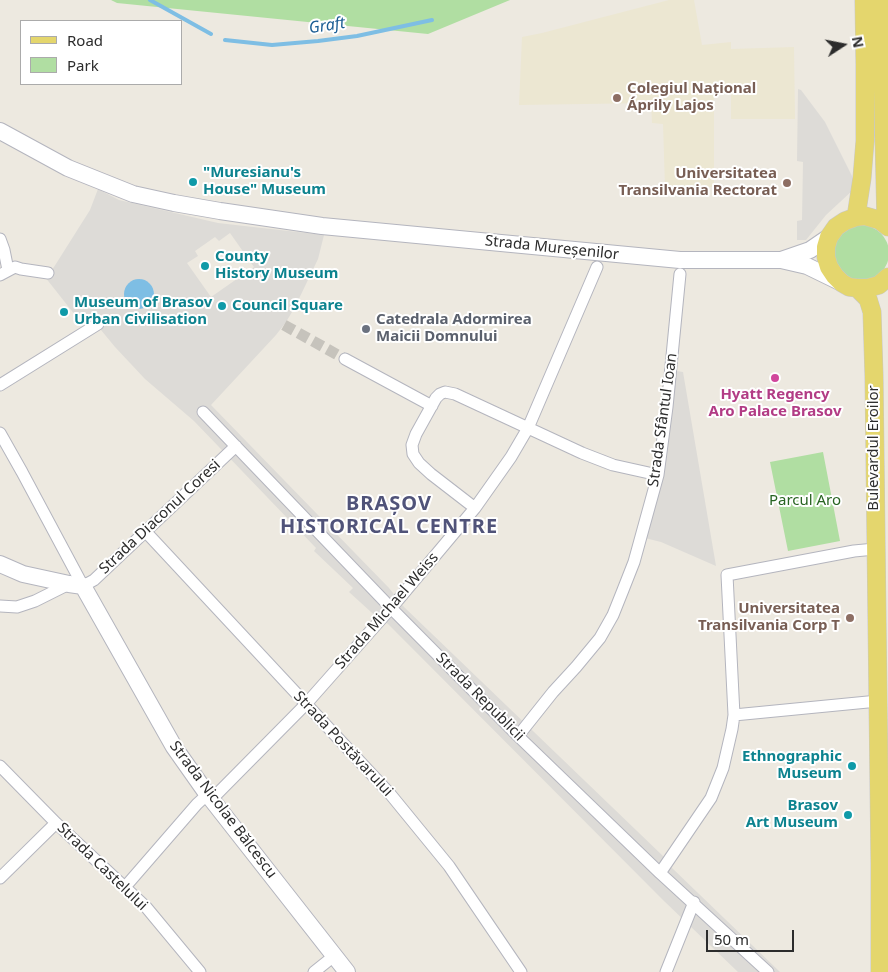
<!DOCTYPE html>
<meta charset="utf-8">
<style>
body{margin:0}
#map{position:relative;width:888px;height:972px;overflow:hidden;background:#ede9e0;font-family:"Noto Sans",sans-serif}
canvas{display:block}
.legend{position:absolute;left:20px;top:20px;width:162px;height:65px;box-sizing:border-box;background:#fff;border:1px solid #ababab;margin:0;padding:6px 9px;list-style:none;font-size:15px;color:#2c2c2c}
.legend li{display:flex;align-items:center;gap:10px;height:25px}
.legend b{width:25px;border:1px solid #ababab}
.north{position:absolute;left:818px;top:20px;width:50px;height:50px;-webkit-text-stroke:4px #fff;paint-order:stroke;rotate:79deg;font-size:14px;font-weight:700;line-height:20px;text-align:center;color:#2c2c2c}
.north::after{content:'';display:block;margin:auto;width:18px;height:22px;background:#2c2c2c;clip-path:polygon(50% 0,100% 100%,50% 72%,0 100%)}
.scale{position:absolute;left:706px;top:930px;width:88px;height:22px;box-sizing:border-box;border:2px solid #2c2c2c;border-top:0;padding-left:6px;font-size:15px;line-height:18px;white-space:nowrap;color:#2c2c2c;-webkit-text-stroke:4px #fff;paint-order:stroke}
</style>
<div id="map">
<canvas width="888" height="972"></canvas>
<ul class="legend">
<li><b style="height:6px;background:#e4d66d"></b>Road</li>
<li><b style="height:14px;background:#b0dea2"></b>Park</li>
</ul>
<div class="north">N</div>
<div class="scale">50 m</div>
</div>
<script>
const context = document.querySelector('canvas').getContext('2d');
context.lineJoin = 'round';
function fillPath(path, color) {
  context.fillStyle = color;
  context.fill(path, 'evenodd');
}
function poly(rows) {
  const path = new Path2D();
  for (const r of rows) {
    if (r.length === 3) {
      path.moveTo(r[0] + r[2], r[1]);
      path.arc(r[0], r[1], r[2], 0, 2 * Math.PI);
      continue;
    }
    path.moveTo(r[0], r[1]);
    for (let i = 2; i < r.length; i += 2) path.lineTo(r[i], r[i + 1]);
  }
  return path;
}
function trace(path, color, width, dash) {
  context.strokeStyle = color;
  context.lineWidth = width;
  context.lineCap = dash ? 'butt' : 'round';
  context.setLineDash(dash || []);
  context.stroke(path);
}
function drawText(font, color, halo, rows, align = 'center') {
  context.font = font + ' "Noto Sans",sans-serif';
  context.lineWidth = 4;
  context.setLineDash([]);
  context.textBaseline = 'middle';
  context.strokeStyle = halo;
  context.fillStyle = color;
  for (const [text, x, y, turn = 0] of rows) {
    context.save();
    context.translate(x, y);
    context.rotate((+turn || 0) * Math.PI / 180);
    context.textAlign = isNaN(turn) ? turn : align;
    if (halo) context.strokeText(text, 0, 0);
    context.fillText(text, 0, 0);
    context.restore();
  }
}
const education = poly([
 [669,0,694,0,702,45,731,42,731,49,794,47,795,119,731,119,731,91,714,93,714,187,665,187,663,124,652,123,651,103,519,105,522,37,542,33]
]);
const green = poly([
 [111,0,510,0,428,34,117,3],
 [861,253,28],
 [823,452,840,541,788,551,770,462]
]);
const plaza = poly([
 [798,89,801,90,825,122,852,176,854,185,853,190,826,215,806,240,797,240,797,221,802,220,803,162,797,161],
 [98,189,119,200,218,223,324,235,318,259,295,307,286,322,276,335,211,405,389,588,404,607,663,856,671,867,780,972,738,972,664,901,388,624,380,620,371,612,349,592,353,588,314,551,316,548,194,421,145,379,115,347,101,330,90,314,79,320,45,277,54,267,90,210],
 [230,233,254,267,211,297,187,263,198,256,195,251,215,237,219,241],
 [139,279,149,283,152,287,154,291,153,301,146,308,132,308,125,301,130,282],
 [670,370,683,372,716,566,661,542,641,537,658,475]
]);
const water = poly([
 [139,294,15]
]);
const stream = poly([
 [150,0,211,34],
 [225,40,272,45,318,41,357,36,432,20]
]);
const streetTunnel = poly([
 [284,325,345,359]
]);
const street = poly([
 [0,239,4,250,8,270],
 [0,275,15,267,21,269,48,273],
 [345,359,432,406],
 [0,385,98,324],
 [203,412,391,608,518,736,660,873,768,972],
 [0,433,22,472,83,586,94,580,236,446],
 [475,508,431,474,419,463,413,454,412,445,416,434,436,398,440,394,445,392,455,394,582,453,613,465,658,475],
 [145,531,391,795,449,866,521,972],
 [0,606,17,607,35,601,69,584],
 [734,715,878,701],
 [518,736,553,692,576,667,600,638,613,615,623,590,634,562,658,475,667,407,680,274],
 [0,766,56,823,146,907,200,972],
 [212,799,306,704,398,600,475,508,511,457,528,428,597,267],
 [660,873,711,798,723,768,732,729,734,715,727,575,854,551,875,549],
 [0,878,56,823],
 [125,887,197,804,208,794],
 [314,972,334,956],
 [666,972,694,902]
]);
const secondary = poly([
 [0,131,68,168,133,194,174,203,220,211,322,226,680,260,781,260,807,266,842,283],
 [781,260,810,250,829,237],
 [0,564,23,574,69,584,83,586,174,747,205,791,347,972]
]);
const primary = poly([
 [881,0,886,224],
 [856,217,862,178,865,141,865,65,864,0],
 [888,227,879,220,865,216,856,217,845,221,836,227,829,237,826,247,826,257,829,267,835,276,842,283,849,287,857,288,868,288,879,285,888,277],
 [857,288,868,299,872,312,874,376,880,863,880,972]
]);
const markers = [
 [617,98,5,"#8d6e63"],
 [193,182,5,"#0f9aa8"],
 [787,183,5,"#8d6e63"],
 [205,266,5,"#0f9aa8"],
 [222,306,5,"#0f9aa8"],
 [64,312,5,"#0f9aa8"],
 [366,329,5,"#6b7280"],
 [775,378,5,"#d1479c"],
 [850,618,5,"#8d6e63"],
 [852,766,5,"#0f9aa8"],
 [848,815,5,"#0f9aa8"]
];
const educationNames = [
 ["Colegiul Național",627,89,"left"],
 ["Áprily Lajos",627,106,"left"],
 ["Universitatea",777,174],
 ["Transilvania Rectorat",777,191],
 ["Universitatea",840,609],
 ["Transilvania Corp T",840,626]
];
const cultureNames = [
 ["\"Muresianu's",203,173],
 ["House\" Museum",203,190],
 ["County",215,257],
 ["History Museum",215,274],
 ["Museum of Brasov",74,303],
 ["Urban Civilisation",74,320],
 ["Council Square",232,306],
 ["Ethnographic",842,757,"right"],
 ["Museum",842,774,"right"],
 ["Brasov",838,806,"right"],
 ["Art Museum",838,823,"right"]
];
const streetNames = [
 ["Strada Mureșenilor",552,248,6],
 ["Strada Sfântul Ioan",663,420,-82],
 ["Bulevardul Eroilor",874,448,-90],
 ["Strada Diaconul Coresi",160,517,-43],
 ["Strada Michael Weiss",387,611,-49],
 ["Strada Republicii",480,697,45],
 ["Strada Postăvarului",343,744,47],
 ["Strada Nicolae Bălcescu",223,810,53],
 ["Strada Castelului",102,867,44]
];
const worshipNames = [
 ["Catedrala Adormirea",376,320],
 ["Maicii Domnului",376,337]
];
const hotelNames = [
 ["Hyatt Regency",775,395],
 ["Aro Palace Brasov",775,412]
];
const parkNames = [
 ["Parcul Aro",805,501]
];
const waterNames = [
 ["Graft",327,26,-9]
];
const districtNames = [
 ["BRAȘOV",389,504],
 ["HISTORICAL CENTRE",389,527]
];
fillPath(education, '#ece7d2');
fillPath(green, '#b0dea2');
fillPath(plaza, '#dddbd7');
fillPath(water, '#7ebee4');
trace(stream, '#7ebee4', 4);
trace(streetTunnel, '#c6c3bc', 11, [11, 5.5]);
trace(street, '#b4b5be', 13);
trace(secondary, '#b4b5be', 18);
trace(primary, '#c8c8c8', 19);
trace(street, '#fff', 11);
trace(secondary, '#fff', 16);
trace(primary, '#e4d66d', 18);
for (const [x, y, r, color] of markers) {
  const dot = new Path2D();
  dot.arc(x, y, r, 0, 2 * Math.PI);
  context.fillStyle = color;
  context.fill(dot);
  trace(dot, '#fff', 2);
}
drawText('bold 15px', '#785e54', '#fff', educationNames, 'right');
drawText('bold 15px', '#0d838f', '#fff', cultureNames, 'left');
drawText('15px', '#2c2c2c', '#fff', streetNames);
drawText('bold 15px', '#5b616d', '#fff', worshipNames, 'left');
drawText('bold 15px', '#b23c85', '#fff', hotelNames);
drawText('15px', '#286422', '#fff', parkNames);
drawText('italic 16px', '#1a5c93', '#fff', waterNames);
context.letterSpacing = '1px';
drawText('bold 20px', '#505379', '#fff', districtNames);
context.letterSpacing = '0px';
</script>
